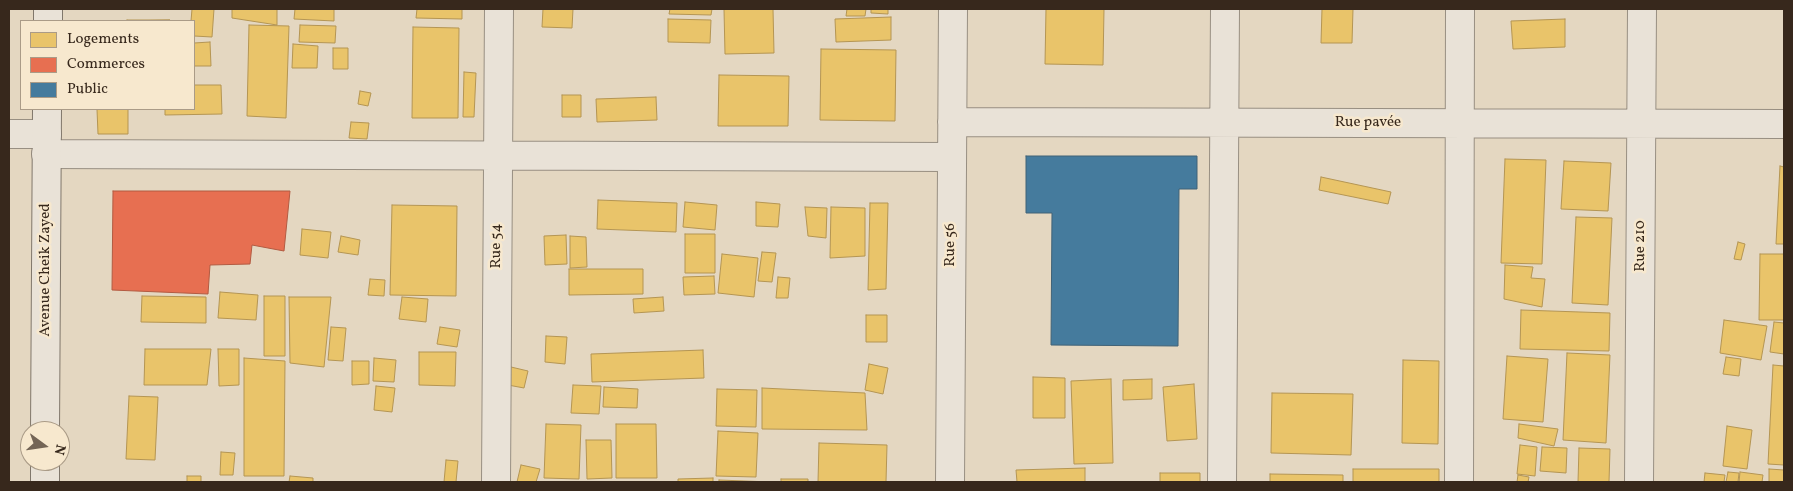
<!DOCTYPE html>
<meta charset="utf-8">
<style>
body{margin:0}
#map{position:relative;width:1793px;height:491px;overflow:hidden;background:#e4d7c1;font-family:Vollkorn,serif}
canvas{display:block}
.frame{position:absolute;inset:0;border:10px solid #37281c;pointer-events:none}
.legend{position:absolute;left:20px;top:20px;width:175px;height:90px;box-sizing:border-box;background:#f7e8ce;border:1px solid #aa9b87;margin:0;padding:6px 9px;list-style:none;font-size:15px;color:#37281c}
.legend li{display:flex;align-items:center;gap:10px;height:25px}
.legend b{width:25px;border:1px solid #aa9b87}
.north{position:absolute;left:20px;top:421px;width:50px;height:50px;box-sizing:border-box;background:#f7e8ce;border:1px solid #aa9b87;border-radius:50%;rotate:104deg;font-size:14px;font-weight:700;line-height:20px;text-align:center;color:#37281c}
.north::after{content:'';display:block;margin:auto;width:18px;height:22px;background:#746556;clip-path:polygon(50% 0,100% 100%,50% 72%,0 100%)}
</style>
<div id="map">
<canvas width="1793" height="491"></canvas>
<div class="frame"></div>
<ul class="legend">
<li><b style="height:14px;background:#e9c46a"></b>Logements</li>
<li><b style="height:14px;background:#e76f51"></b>Commerces</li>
<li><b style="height:14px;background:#457b9d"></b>Public</li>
</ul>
<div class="north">N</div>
</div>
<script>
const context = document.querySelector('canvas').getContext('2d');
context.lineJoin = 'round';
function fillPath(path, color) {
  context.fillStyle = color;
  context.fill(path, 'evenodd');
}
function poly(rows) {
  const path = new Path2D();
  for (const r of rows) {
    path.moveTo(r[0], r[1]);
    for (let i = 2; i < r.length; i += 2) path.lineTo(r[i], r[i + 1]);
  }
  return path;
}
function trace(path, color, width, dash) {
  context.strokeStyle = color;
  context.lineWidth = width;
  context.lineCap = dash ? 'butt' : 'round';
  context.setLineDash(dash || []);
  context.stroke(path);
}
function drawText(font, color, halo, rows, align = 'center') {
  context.font = font + ' Vollkorn,serif';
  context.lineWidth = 5;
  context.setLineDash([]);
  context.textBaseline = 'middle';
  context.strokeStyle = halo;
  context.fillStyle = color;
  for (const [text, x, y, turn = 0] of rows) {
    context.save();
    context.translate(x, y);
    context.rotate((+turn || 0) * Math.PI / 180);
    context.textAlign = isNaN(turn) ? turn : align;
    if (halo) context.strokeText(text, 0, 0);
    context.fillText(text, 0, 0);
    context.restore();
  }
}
const homes = poly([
 [192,9,214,9,212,37,194,36,194,21,191,21,192,9],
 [232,9,277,9,277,25,232,18,232,9],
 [295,9,334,9,334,21,294,19,295,9],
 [417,9,462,9,462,19,416,18,417,9],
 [543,9,573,9,572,28,542,27,543,9],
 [670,9,712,9,711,15,669,14,670,9],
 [724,9,773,9,774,53,725,54,724,9],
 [847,9,866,9,865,16,846,16,847,9],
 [871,9,888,9,888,14,871,13,871,9],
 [1046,9,1104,9,1103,65,1045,64,1046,9],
 [1322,9,1353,9,1352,43,1321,43,1322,9],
 [891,17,891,40,836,42,835,19,891,17],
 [668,19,711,20,710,43,668,42,668,19],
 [1565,19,1565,47,1513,49,1511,21,1565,19],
 [127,20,170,20,127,21,127,20],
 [249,25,289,26,286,118,247,116,249,25],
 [300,25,336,26,335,43,299,42,300,25],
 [413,27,459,28,458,118,412,118,413,27],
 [210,42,211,66,194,66,194,43,210,42],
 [293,44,318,46,317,68,292,68,293,44],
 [333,48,348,48,348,69,333,69,333,48],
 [821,49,896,50,895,121,820,120,821,49],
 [464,72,476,73,474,117,463,117,464,72],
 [719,75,789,76,788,126,718,126,719,75],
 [194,85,221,85,222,114,165,115,165,109,194,109,194,85],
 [360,91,371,93,368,106,358,104,360,91],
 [562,95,581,95,581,117,562,117,562,95],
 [656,97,657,120,597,122,596,99,656,97],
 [97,109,128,109,128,134,98,134,97,109],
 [351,122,369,123,367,139,349,138,351,122],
 [1505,159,1546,160,1542,264,1501,263,1505,159],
 [1564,161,1611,163,1608,211,1561,209,1564,161],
 [1780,166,1784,167,1784,244,1776,244,1780,166],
 [1321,177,1391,192,1388,204,1319,190,1321,177],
 [598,200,677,203,676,232,597,229,598,200],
 [685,202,717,205,715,230,683,227,685,202],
 [756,202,780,204,778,227,756,226,756,202],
 [870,203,888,203,886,289,868,290,870,203],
 [392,205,457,206,456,296,390,295,392,205],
 [805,207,827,208,826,238,808,236,805,207],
 [831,207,865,208,865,256,830,258,831,207],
 [1576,217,1612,218,1608,305,1572,303,1576,217],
 [302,229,331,232,328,258,300,255,302,229],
 [685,234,715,234,715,273,685,273,685,234],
 [566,235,567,264,545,265,544,236,566,235],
 [341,236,360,240,358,255,338,252,341,236],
 [570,236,586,237,587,267,570,268,570,236],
 [1738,242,1745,244,1741,260,1734,259,1738,242],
 [762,252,776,253,772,282,758,281,762,252],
 [722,254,758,258,754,297,718,293,722,254],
 [1760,254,1784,254,1784,320,1759,320,1760,254],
 [1505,265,1533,267,1531,278,1545,279,1542,307,1504,299,1505,265],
 [569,269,643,269,643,294,569,295,569,269],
 [714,276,715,294,684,295,683,277,714,276],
 [778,277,790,278,788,298,776,298,778,277],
 [370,279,385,280,384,296,368,295,370,279],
 [220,292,258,295,256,320,218,318,220,292],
 [142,296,206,297,206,323,141,322,142,296],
 [264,296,285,296,285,356,264,356,264,296],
 [289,297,331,297,324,367,290,363,289,297],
 [402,297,428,299,426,322,399,319,402,297],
 [663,297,664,311,634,313,633,299,663,297],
 [1521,310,1610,313,1609,351,1520,349,1521,310],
 [866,315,887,315,887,342,866,342,866,315],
 [1724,320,1767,326,1761,360,1720,353,1724,320],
 [1774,322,1784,323,1784,354,1770,352,1774,322],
 [331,327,346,328,343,361,328,360,331,327],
 [440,327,460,330,457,347,437,344,440,327],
 [546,336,567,337,565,364,545,362,546,336],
 [145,349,211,349,207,385,144,385,145,349],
 [218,349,239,349,239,385,219,386,218,349],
 [703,350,704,378,592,382,591,354,703,350],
 [419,352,456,352,455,386,419,385,419,352],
 [1567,353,1610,355,1606,443,1563,440,1567,353],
 [1507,356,1548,359,1543,422,1503,419,1507,356],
 [1726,357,1741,359,1739,376,1723,374,1726,357],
 [244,358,285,361,284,476,244,476,244,358],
 [374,358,396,360,394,382,373,381,374,358],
 [1403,360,1439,361,1438,444,1402,443,1403,360],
 [352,361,369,361,369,384,352,385,352,361],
 [869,364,888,368,883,394,865,390,869,364],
 [1773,365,1784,366,1784,465,1768,464,1773,365],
 [511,367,528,371,524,388,508,385,511,367],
 [1033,377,1065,378,1065,418,1033,418,1033,377],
 [1111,379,1113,463,1074,464,1071,381,1111,379],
 [1152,379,1152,399,1123,400,1123,380,1152,379],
 [1194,384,1197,439,1167,441,1163,387,1194,384],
 [573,385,601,386,599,414,571,413,573,385],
 [376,386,395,388,392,412,374,410,376,386],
 [604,387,638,389,637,408,603,407,604,387],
 [762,388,865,393,867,430,762,429,762,388],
 [717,389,757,390,756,427,716,426,717,389],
 [1272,393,1353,394,1351,455,1271,453,1272,393],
 [129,396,158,397,155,460,126,459,129,396],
 [546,424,581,425,579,479,544,478,546,424],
 [616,424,656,424,657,478,616,478,616,424],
 [1519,424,1558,429,1554,446,1518,438,1519,424],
 [1727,426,1752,430,1747,469,1723,466,1727,426],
 [718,431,758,433,756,477,716,476,718,431],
 [586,440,611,440,612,478,587,479,586,440],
 [819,443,887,445,886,482,818,482,819,443],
 [1520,445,1537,447,1535,476,1517,474,1520,445],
 [1542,447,1567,448,1566,473,1540,471,1542,447],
 [1579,448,1610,449,1609,482,1578,482,1579,448],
 [221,452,235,453,233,475,220,475,221,452],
 [446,460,458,461,456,482,444,482,446,460],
 [521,465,540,469,536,482,517,482,521,465],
 [1085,468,1085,482,1017,482,1016,470,1085,468],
 [1353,469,1439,469,1439,482,1353,482,1353,469],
 [1769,469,1784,470,1784,482,1769,482,1769,469],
 [1728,472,1739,473,1738,482,1726,482,1728,472],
 [1740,472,1763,475,1762,482,1739,482,1740,472],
 [1160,473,1200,473,1200,482,1160,482,1160,473],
 [1705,473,1725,475,1724,482,1704,482,1705,473],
 [1270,474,1343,475,1343,482,1270,482,1270,474],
 [1518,475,1529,477,1528,482,1517,482,1518,475],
 [187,476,201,476,201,482,187,482,187,476],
 [290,476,313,478,313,482,289,482,290,476],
 [713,478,713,482,678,482,678,479,713,478],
 [781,479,808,479,808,482,781,482,781,479],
 [719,480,771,482,719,482,719,480]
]);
const shops = poly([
 [113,191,290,191,284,251,252,245,250,264,210,265,208,294,112,290,113,191]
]);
const public = poly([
 [1026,156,1197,156,1197,189,1179,189,1178,346,1051,345,1052,213,1026,213,1026,156]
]);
const street = poly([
 [952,122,1784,124],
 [9,134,47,134],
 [46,154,951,157],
 [496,482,499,9],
 [950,482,953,9],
 [1222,482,1225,9],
 [1459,482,1460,9],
 [1639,482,1642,9]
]);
const secondary = poly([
 [48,21,48,9],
 [45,431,47,109],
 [45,482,45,461]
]);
const streetNames = [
 ["Rue pavée",1368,123],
 ["Rue 56",951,245,-90],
 ["Rue 54",497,246,-90],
 ["Rue 210",1641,246,-90],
 ["Avenue Cheik Zayed",46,270,-90]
];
fillPath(homes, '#e9c46a');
trace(homes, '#b49553', 1);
fillPath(shops, '#e76f51');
trace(shops, '#b25a41', 1);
fillPath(public, '#457b9d');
trace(public, '#416276', 1);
trace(street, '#988f82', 30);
trace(secondary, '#80776b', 30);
trace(street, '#e9e2d7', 28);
trace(secondary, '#e9e2d7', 28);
drawText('15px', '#37281c', '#f7e8ce', streetNames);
</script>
